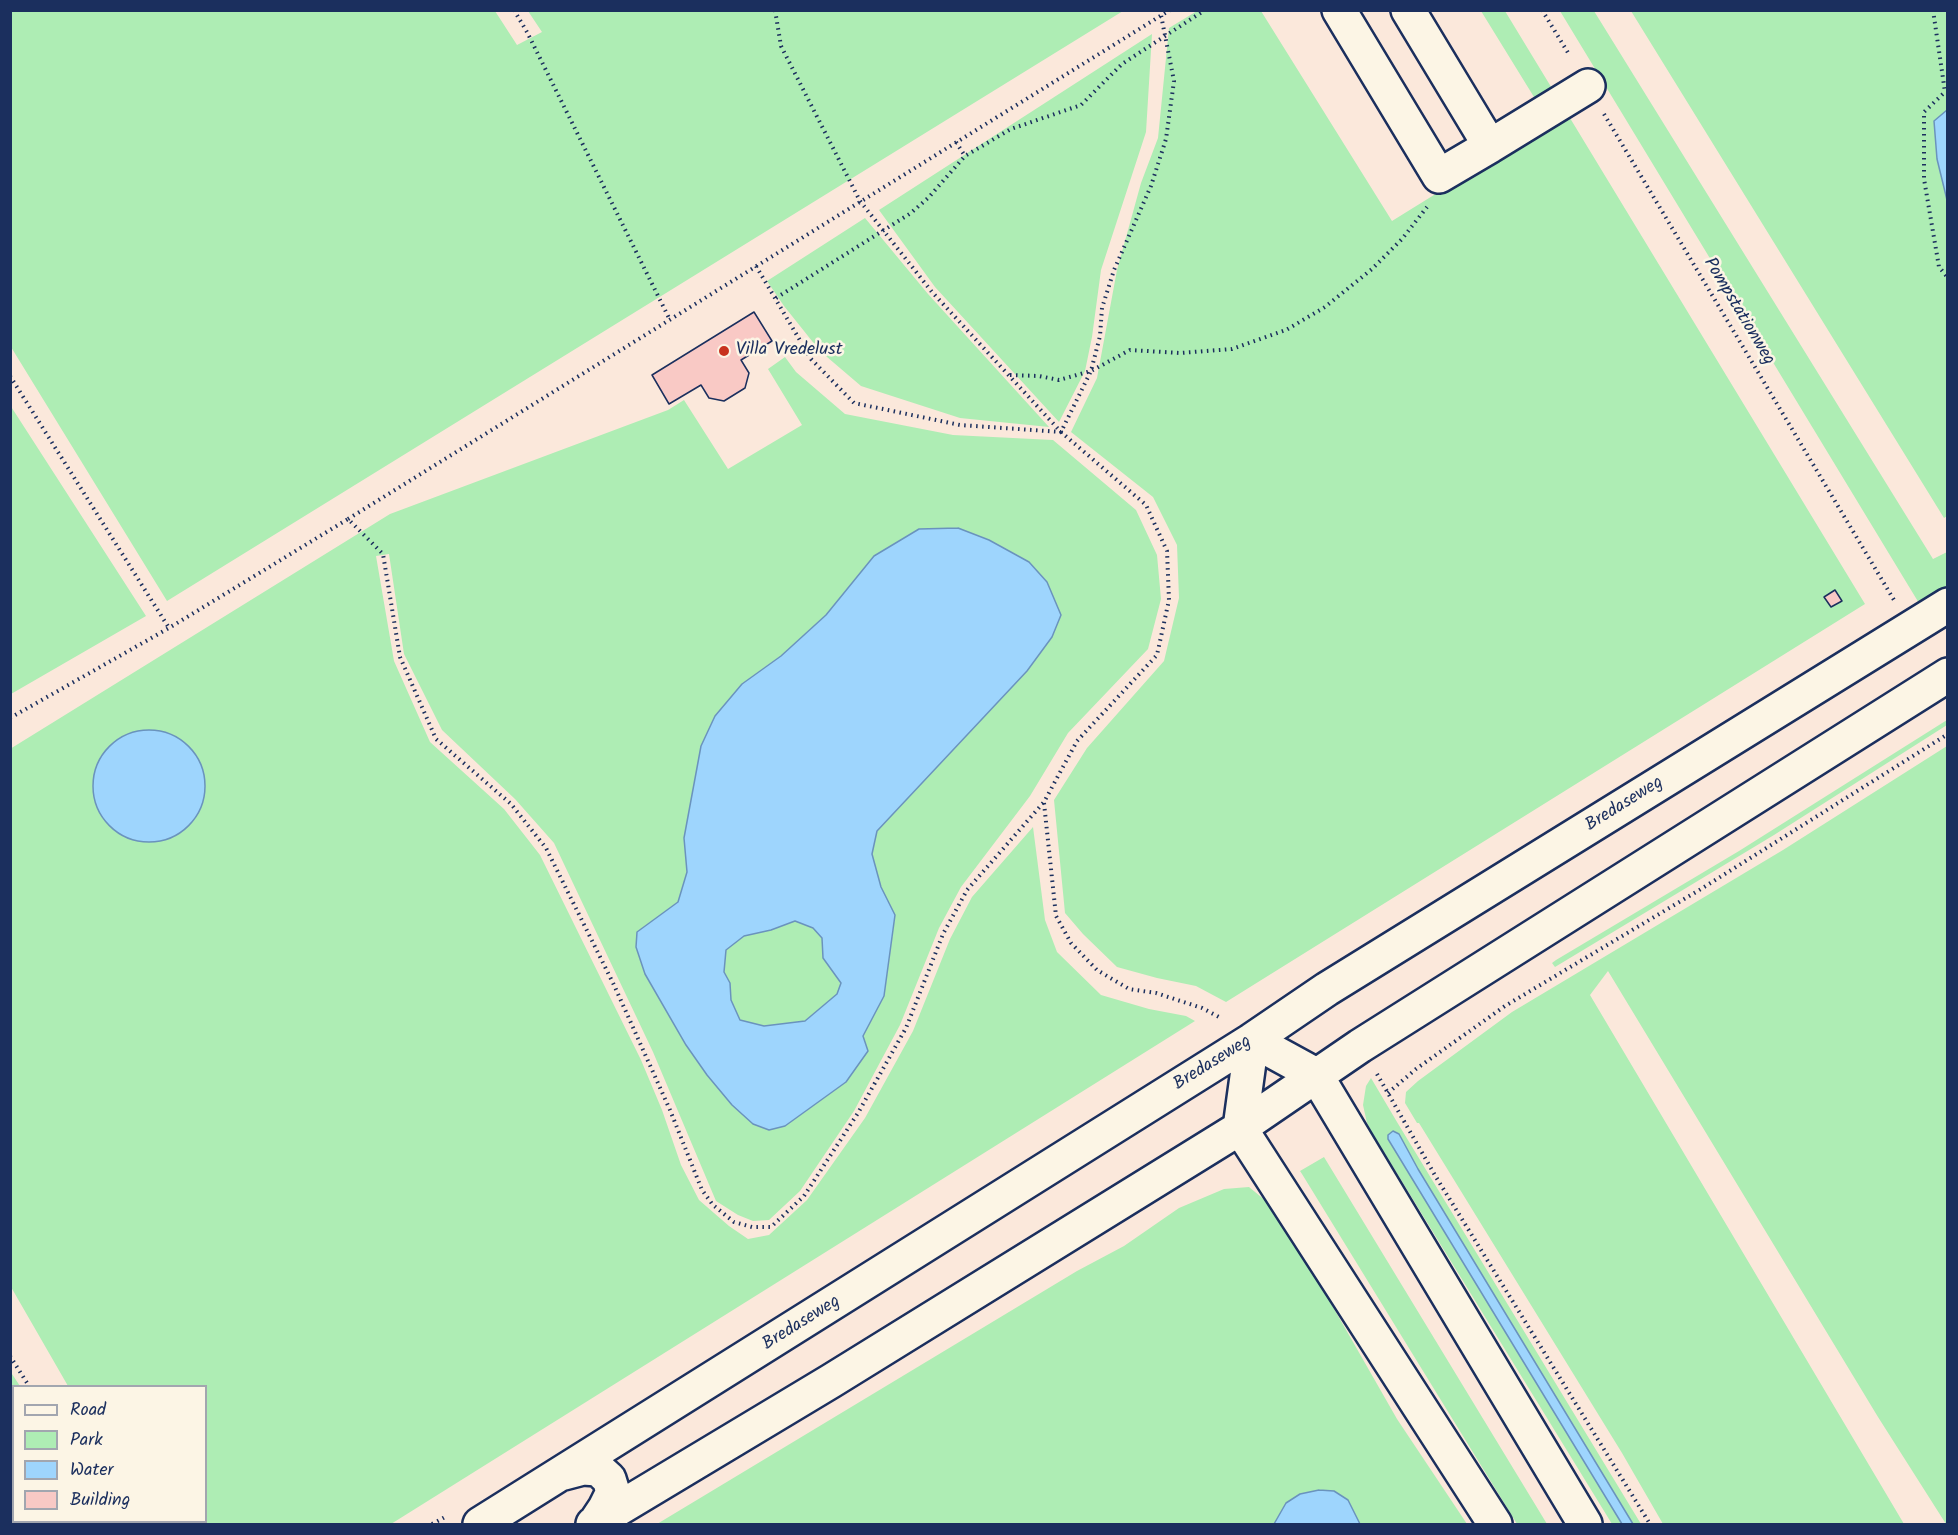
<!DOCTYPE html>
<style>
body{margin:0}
#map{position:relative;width:1958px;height:1535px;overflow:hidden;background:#fbe8db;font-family:Kalam,sans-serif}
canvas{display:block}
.frame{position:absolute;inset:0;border:12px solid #1b2f5e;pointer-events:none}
.legend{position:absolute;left:12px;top:1385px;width:195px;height:138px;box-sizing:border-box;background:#fcf5e5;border:2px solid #a2a6af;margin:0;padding:8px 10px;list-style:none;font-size:18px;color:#1b2f5e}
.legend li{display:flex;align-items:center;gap:12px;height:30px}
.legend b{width:30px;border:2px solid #a2a6af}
</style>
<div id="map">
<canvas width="1958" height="1535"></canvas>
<div class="frame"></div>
<ul class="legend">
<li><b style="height:8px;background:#fcf5e5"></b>Road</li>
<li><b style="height:16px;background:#aeedb4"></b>Park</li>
<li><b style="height:16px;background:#9ed5fd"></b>Water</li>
<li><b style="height:16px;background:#f9c9c5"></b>Building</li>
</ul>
</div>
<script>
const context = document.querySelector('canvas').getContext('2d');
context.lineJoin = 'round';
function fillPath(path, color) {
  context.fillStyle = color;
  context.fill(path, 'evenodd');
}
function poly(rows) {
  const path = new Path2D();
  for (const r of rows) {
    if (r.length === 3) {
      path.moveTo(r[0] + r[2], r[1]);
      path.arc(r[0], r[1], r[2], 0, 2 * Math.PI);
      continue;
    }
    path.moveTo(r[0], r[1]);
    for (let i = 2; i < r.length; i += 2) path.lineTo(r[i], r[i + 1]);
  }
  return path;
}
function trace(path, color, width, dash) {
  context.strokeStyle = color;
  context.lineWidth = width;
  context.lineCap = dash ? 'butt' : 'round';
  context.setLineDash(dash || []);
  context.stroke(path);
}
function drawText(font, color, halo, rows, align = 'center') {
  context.font = font + ' Kalam,sans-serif';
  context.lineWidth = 5;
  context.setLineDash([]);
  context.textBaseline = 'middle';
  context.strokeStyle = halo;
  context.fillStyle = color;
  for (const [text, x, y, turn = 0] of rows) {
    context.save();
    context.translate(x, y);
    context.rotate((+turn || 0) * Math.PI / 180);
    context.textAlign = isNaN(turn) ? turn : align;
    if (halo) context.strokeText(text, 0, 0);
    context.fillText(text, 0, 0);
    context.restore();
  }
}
const green = poly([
 [11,10,495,11,517,45,542,32,528,11,1123,11,167,601,11,347],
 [1197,11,1261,11,1392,221,1550,123,1481,11,1505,11,1865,604,1226,1002,1196,986,1157,978,1117,967,1083,934,1065,913,1054,800,1087,748,1164,661,1179,598,1177,545,1153,497,1071,432,1097,378,1117,270,1141,183,1158,138,1169,28],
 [1560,11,1594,11,1933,559,1947,552,1947,606,1928,618],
 [1631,11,1947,11,1947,516,1944,518],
 [1152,34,1146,132,1101,270,1092,337,1085,371,1059,422,935,287,879,210],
 [865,218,928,294,1049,427,960,418,861,386,820,351,784,306,767,281],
 [785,357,796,372,845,414,953,435,1053,440,1136,510,1157,555,1161,599,1148,649,1068,733,1030,796,961,887,939,928,900,1025,854,1111,800,1191,769,1220,753,1221,738,1215,716,1201,653,1052,554,843,515,799,442,730,404,654,389,554,376,556,394,661,430,742,504,809,540,855,641,1060,662,1110,681,1165,699,1200,729,1226,748,1239,769,1235,807,1200,865,1118,913,1031,950,939,972,897,1033,827,1045,920,1057,952,1101,995,1149,1009,1186,1016,1195,1021,391,1524,149,1524,147,1522,206,1522,206,1386,68,1386,11,1287,10,749,390,514,668,410,684,400,728,469,802,425,768,369],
 [989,540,1029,562,1047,582,1052,637,1027,671,877,831,872,854,881,887,895,916,884,996,863,1036,846,1082,785,1126,769,1130,753,1124,707,1075,686,1045,645,974,637,932,678,902,687,872,684,838,701,746,715,716,742,684,781,656,826,615,874,556],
 [10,405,146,616,11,694,10,694],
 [1947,720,1947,725,1774,835,1555,967,1552,963,1556,960,1739,851],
 [1947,746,1947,1524,1946,1524,1878,1417,1608,971,1590,995,1904,1524,1663,1524,1622,1453,1419,1123,1417,1123,1405,1103,1406,1092,1418,1081,1512,1012,1783,850],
 [795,921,813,928,822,938,823,958,841,983,837,994,805,1021,764,1026,740,1020,731,1000,730,983,724,972,726,950,744,936,771,930],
 [1371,1078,1397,1122,1641,1524,1633,1524,1418,1169,1399,1134,1388,1139,1622,1524,1612,1524,1371,1131,1367,1123,1363,1105,1366,1086],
 [1324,1157,1547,1524,1517,1524,1302,1174,1300,1171],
 [1249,1187,1272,1206,1315,1267,1325,1293,1397,1419,1467,1524,1360,1524,1348,1500,1286,1503,1274,1524,657,1524,1077,1271,1124,1246,1179,1208,1224,1189],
 [10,1371,20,1386,14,1386,14,1522,98,1522,100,1524,11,1524]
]);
const water = poly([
 [1947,110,1947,200,1937,159,1934,121,1947,110],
 [958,528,989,540,1029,562,1047,582,1061,615,1052,637,1027,671,877,831,872,854,881,887,895,915,884,996,863,1036,868,1051,846,1082,785,1126,769,1130,753,1124,732,1105,707,1075,686,1045,645,974,636,947,637,932,678,902,687,872,684,838,701,746,715,716,742,684,781,656,826,615,874,556,919,529,958,528],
 [795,921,813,928,822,938,823,958,841,983,837,994,805,1021,764,1026,740,1020,731,1000,730,983,724,972,726,950,744,936,771,930,795,921],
 [149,786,56],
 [1393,1131,1399,1134,1418,1169,1633,1524,1622,1524,1388,1139,1388,1135,1393,1131],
 [1319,1490,1334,1491,1348,1500,1360,1524,1274,1524,1286,1503,1300,1494,1319,1490]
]);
const building = poly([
 [754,312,772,341,741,360,749,373,745,388,724,401,709,398,701,385,669,404,652,375,754,312],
 [1835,590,1842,601,1831,607,1824,597,1835,590]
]);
const path = poly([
 [514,10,527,32,670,320],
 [1542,10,1570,56],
 [1933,10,1945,92],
 [1948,92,1945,92,1924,112,1924,179,1939,267,1948,278],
 [1604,114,1894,600],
 [956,142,965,156],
 [756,266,811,359,854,403,960,425,1061,432,932,292,860,201,781,46,775,10],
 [776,298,911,213,929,197,965,156,1011,129,1081,105,1122,64,1205,10],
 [1010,375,1039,376,1059,380,1091,371,1130,350,1180,353,1232,349,1286,330,1325,307,1372,269,1402,239,1427,207],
 [10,376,169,628],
 [348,519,1170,10],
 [10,718,169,628,348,519,383,554,400,657,436,739,511,804,546,848,614,985,670,1110,702,1190,713,1205,734,1222,752,1227,771,1227,804,1196,858,1113,906,1028,943,934,967,890,1044,802,1077,741,1157,655,1169,600,1167,551,1146,505,1061,432,1091,371,1100,336,1102,308,1114,270,1151,186,1166,139,1174,81,1161,15],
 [1044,803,1056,916,1071,943,1097,970,1129,989,1156,993,1202,1008,1221,1018],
 [1377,1074,1436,1177,1650,1524],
 [1388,1093,1416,1069,1505,1006,1701,889,1948,734],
 [10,1356,29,1386],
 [112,1522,114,1524],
 [432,1524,447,1516]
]);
const minor = poly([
 [1339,10,1439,176,1490,146],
 [1408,10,1490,146,1588,86]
]);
const major = poly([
 [1252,1040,1316,1075,1585,1524],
 [1252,1040,1240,1128,1495,1524],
 [564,1473,583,1468,598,1469,609,1479,613,1492,605,1508,595,1523],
 [480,1524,1252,1040,1327,989,1948,605],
 [593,1524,831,1381,1240,1128,1360,1046,1948,675]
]);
const markers = [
 [724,351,6,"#c8321e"]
];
const streetNames = [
 ["Pompstationweg",1738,312,59],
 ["Bredaseweg",1625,805,-32],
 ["Bredaseweg",1213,1064,-32],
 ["Bredaseweg",802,1324,-32]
];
const poiNames = [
 ["Villa Vredelust",736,351]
];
fillPath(green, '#aeedb4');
fillPath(water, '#9ed5fd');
trace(water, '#6a93bd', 1.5);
fillPath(building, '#f9c9c5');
trace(building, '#1b2f5e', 1.5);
trace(minor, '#1b2f5e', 38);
trace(major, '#1b2f5e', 38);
trace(path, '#1b2f5e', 4, [1.5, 4.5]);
trace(minor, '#fcf5e5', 33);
trace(major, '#fcf5e5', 33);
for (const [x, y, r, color] of markers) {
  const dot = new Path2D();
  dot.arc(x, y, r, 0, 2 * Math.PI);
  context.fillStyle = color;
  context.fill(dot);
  trace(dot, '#fcf5e5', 2);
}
drawText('18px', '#1b2f5e', '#fcf5e5', streetNames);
drawText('18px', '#1b2f5e', '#fcf5e5', poiNames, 'left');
</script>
